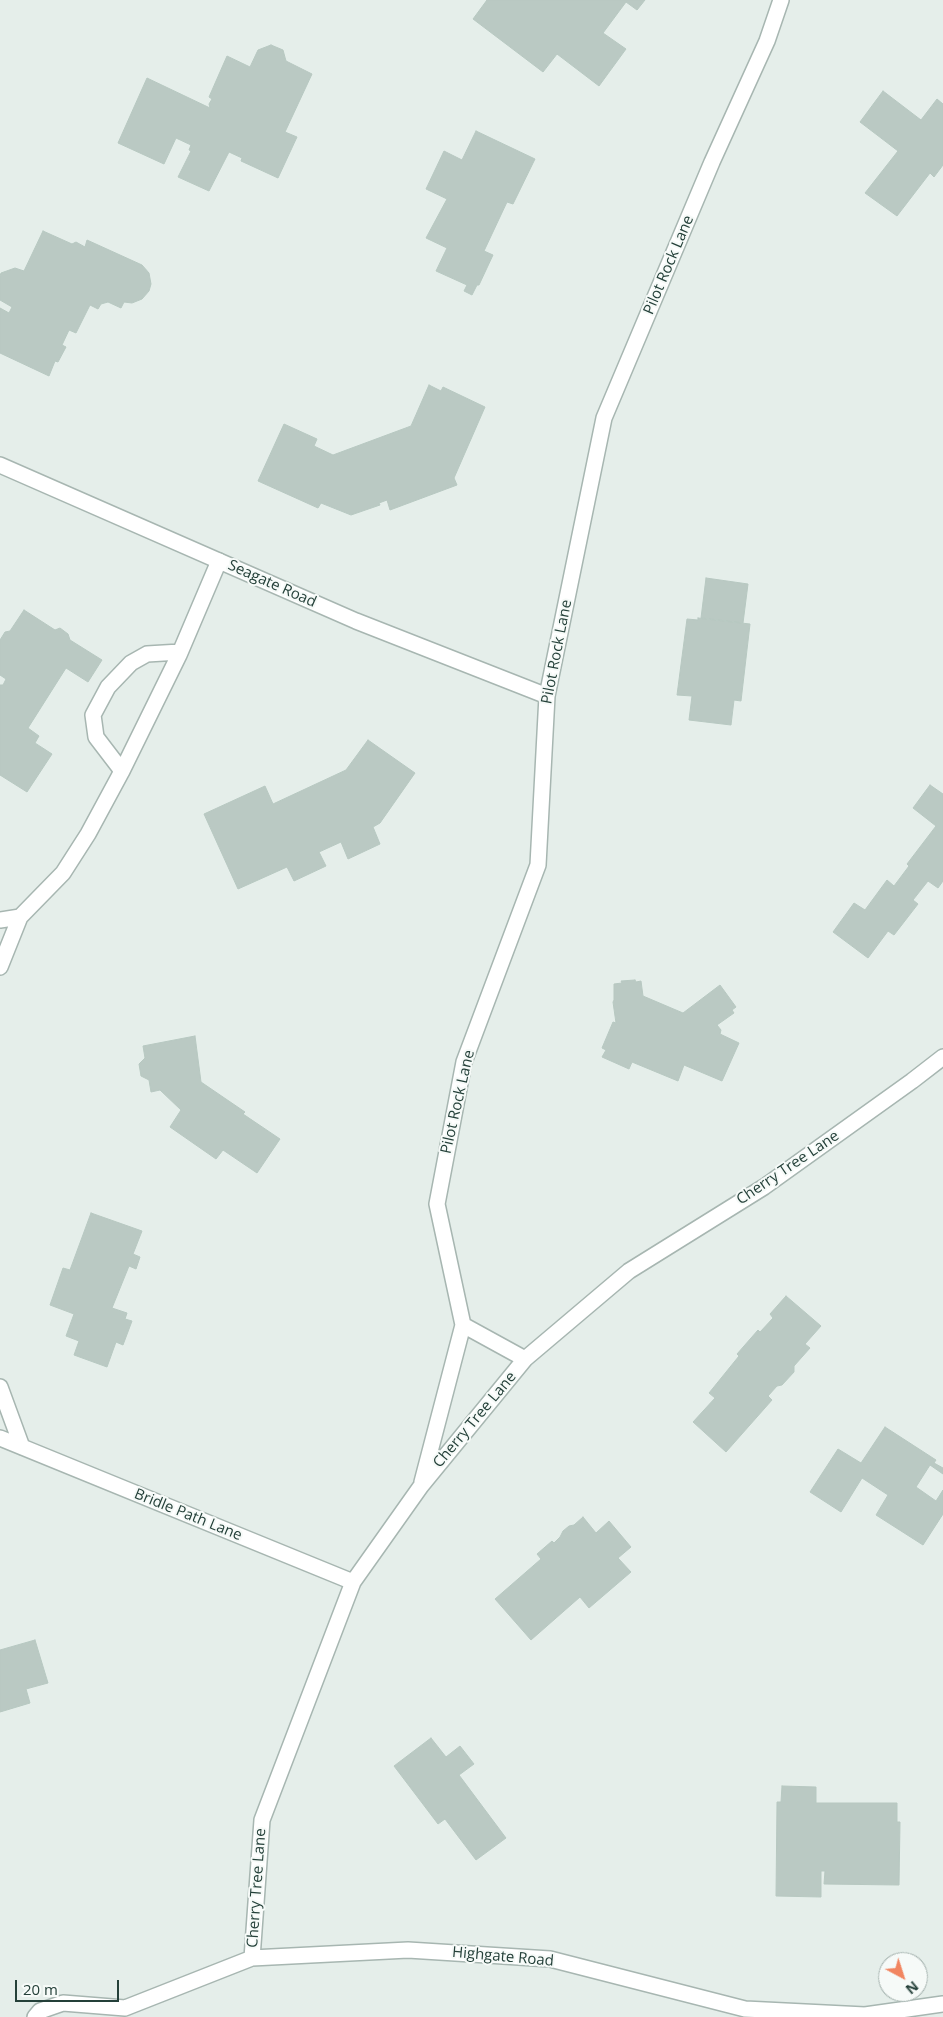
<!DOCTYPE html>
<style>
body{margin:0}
#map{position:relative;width:943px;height:2017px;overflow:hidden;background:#e5eeea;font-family:"Open Sans",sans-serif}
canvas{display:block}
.north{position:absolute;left:878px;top:1952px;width:50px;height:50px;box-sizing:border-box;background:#f6faf8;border:1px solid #a2b0ac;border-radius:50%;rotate:140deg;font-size:14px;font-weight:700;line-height:20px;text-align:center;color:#244039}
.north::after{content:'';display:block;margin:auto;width:18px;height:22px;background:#f18560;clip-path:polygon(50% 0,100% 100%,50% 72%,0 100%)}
.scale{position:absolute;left:15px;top:1980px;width:104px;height:22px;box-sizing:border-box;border:2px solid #244039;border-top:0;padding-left:6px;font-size:15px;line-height:18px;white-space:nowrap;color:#244039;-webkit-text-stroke:4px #f6faf8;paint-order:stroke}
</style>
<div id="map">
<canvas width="943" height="2017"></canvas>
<div class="north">N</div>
<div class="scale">20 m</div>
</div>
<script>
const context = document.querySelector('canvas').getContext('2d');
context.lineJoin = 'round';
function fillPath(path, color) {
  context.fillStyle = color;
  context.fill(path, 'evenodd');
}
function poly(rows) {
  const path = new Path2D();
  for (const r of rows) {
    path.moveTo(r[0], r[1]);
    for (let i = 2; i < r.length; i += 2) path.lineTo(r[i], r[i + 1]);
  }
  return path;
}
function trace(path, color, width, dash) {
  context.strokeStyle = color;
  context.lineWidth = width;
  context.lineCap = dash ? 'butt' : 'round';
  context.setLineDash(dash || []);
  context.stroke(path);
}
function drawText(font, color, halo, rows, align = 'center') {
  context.font = font + ' "Open Sans",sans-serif';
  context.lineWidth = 4;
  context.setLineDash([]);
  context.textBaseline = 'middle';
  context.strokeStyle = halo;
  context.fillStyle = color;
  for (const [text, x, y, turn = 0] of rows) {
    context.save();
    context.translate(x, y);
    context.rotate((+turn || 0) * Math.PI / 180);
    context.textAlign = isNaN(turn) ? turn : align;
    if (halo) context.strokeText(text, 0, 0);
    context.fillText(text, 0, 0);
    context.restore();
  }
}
const building = poly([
 [487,0,645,0,637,10,626,2,603,33,626,49,599,86,557,54,543,72,473,19,487,0],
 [271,45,283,50,286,61,312,74,285,132,297,137,278,178,241,161,242,158,229,152,209,191,178,177,191,151,189,150,191,145,176,138,164,164,118,143,147,78,210,108,209,104,212,99,209,97,227,56,250,67,258,50,271,45],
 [883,91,921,120,937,99,943,104,943,165,934,177,930,173,897,216,865,193,898,151,860,122,883,91],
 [476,131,535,159,513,204,507,202,484,251,493,255,479,285,477,285,472,295,464,291,467,285,436,271,447,248,426,238,447,199,426,189,444,151,462,160,476,131],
 [43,231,72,244,76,242,85,247,87,240,142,265,149,273,151,284,149,291,142,299,132,303,124,302,121,308,108,302,101,304,98,309,90,305,76,333,69,330,62,345,66,347,58,362,55,361,49,376,0,353,0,308,9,313,12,307,0,300,0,276,1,273,15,268,24,271,43,231],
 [429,385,441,391,443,387,485,407,454,478,457,485,390,510,387,500,379,503,380,505,351,515,321,503,318,508,258,481,284,424,317,439,314,446,333,455,411,426,429,385],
 [706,578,748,584,743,623,701,618,706,578],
 [24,610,55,630,60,628,68,634,70,640,102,660,88,682,66,668,28,728,39,736,35,743,52,754,27,792,0,775,0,685,3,685,6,679,0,675,0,640,5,632,10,631,24,610],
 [698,618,750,624,741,701,734,700,731,725,689,720,692,696,677,695,687,619,698,620,698,618],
 [368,740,415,773,380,823,373,827,380,844,348,859,341,842,319,852,326,866,294,881,287,867,238,889,204,814,265,786,273,804,346,770,368,740],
 [930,785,943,794,943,881,938,888,928,881,913,900,918,904,894,935,888,931,868,958,833,932,854,903,865,910,887,880,894,886,909,866,907,864,936,826,913,808,930,785],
 [635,980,636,982,641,981,643,996,683,1013,720,985,736,1007,732,1010,734,1013,717,1025,721,1030,720,1034,739,1043,722,1081,684,1065,678,1081,632,1062,629,1069,602,1057,606,1050,602,1048,613,1022,616,1023,613,1002,614,1000,614,984,622,983,621,981,635,980],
 [195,1036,201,1082,245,1112,243,1114,280,1139,257,1173,223,1150,216,1159,170,1127,181,1110,160,1090,151,1092,149,1080,141,1076,139,1064,145,1058,143,1046,195,1036],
 [91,1213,142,1231,133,1254,140,1257,136,1269,129,1266,112,1308,127,1313,125,1319,132,1321,123,1345,116,1342,107,1367,74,1355,79,1341,66,1336,74,1314,50,1305,63,1268,70,1270,91,1213],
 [786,1296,821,1326,805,1344,810,1348,794,1366,794,1372,782,1385,777,1386,768,1396,772,1400,726,1452,693,1422,715,1398,709,1393,739,1356,737,1354,758,1330,760,1332,773,1318,770,1314,786,1296],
 [885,1427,936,1460,934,1463,943,1468,943,1474,930,1465,916,1487,936,1501,943,1490,943,1514,923,1545,876,1515,888,1495,862,1478,841,1512,810,1492,838,1449,861,1463,885,1427],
 [583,1517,596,1533,609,1521,631,1547,618,1558,631,1572,589,1608,580,1597,531,1640,495,1599,541,1559,537,1554,552,1541,554,1543,560,1537,563,1531,569,1526,574,1525,583,1517],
 [35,1640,48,1683,26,1689,30,1703,0,1712,0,1650,35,1640],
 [431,1738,446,1757,460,1746,474,1764,459,1775,506,1838,476,1860,445,1819,438,1824,394,1766,431,1738],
 [782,1786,816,1787,816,1803,897,1803,897,1822,900,1822,899,1885,824,1884,825,1871,821,1871,821,1897,776,1896,777,1802,781,1802,782,1786]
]);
const service = poly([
 [122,771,96,737,93,715,108,687,131,663,147,654,180,652],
 [0,920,20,917],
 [0,967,20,917,63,873,88,834,122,771,179,655,219,561]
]);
const minor = poly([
 [0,465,356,621,547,696],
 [525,1359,463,1325,437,1204,464,1062,538,865,547,696,604,418,712,162,767,41,781,0],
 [0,1387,22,1447],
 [0,1438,353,1582],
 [422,1482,463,1325],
 [252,1958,262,1820,353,1582,421,1486,525,1359,629,1271,764,1187,912,1081,943,1057],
 [35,2017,40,2011,63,2003,125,2008,252,1958,408,1950,550,1959,745,2009,865,2015,943,2004]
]);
const streetNames = [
 ["Pilot Rock Lane",669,265,-67],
 ["Seagate Road",272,584,24],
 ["Pilot Rock Lane",557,652,-79],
 ["Pilot Rock Lane",458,1102,-77],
 ["Cherry Tree Lane",788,1168,-34],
 ["Cherry Tree Lane",475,1420,-50],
 ["Bridle Path Lane",188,1515,22],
 ["Cherry Tree Lane",257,1888,-86],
 ["Highgate Road",503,1957,5]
];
fillPath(building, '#bac9c3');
trace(building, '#b7c8c1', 1);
trace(service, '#a7b6b1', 18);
trace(minor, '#a7b6b1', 18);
trace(service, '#fff', 15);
trace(minor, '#fff', 15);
drawText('15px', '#244039', '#f6faf8', streetNames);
</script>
